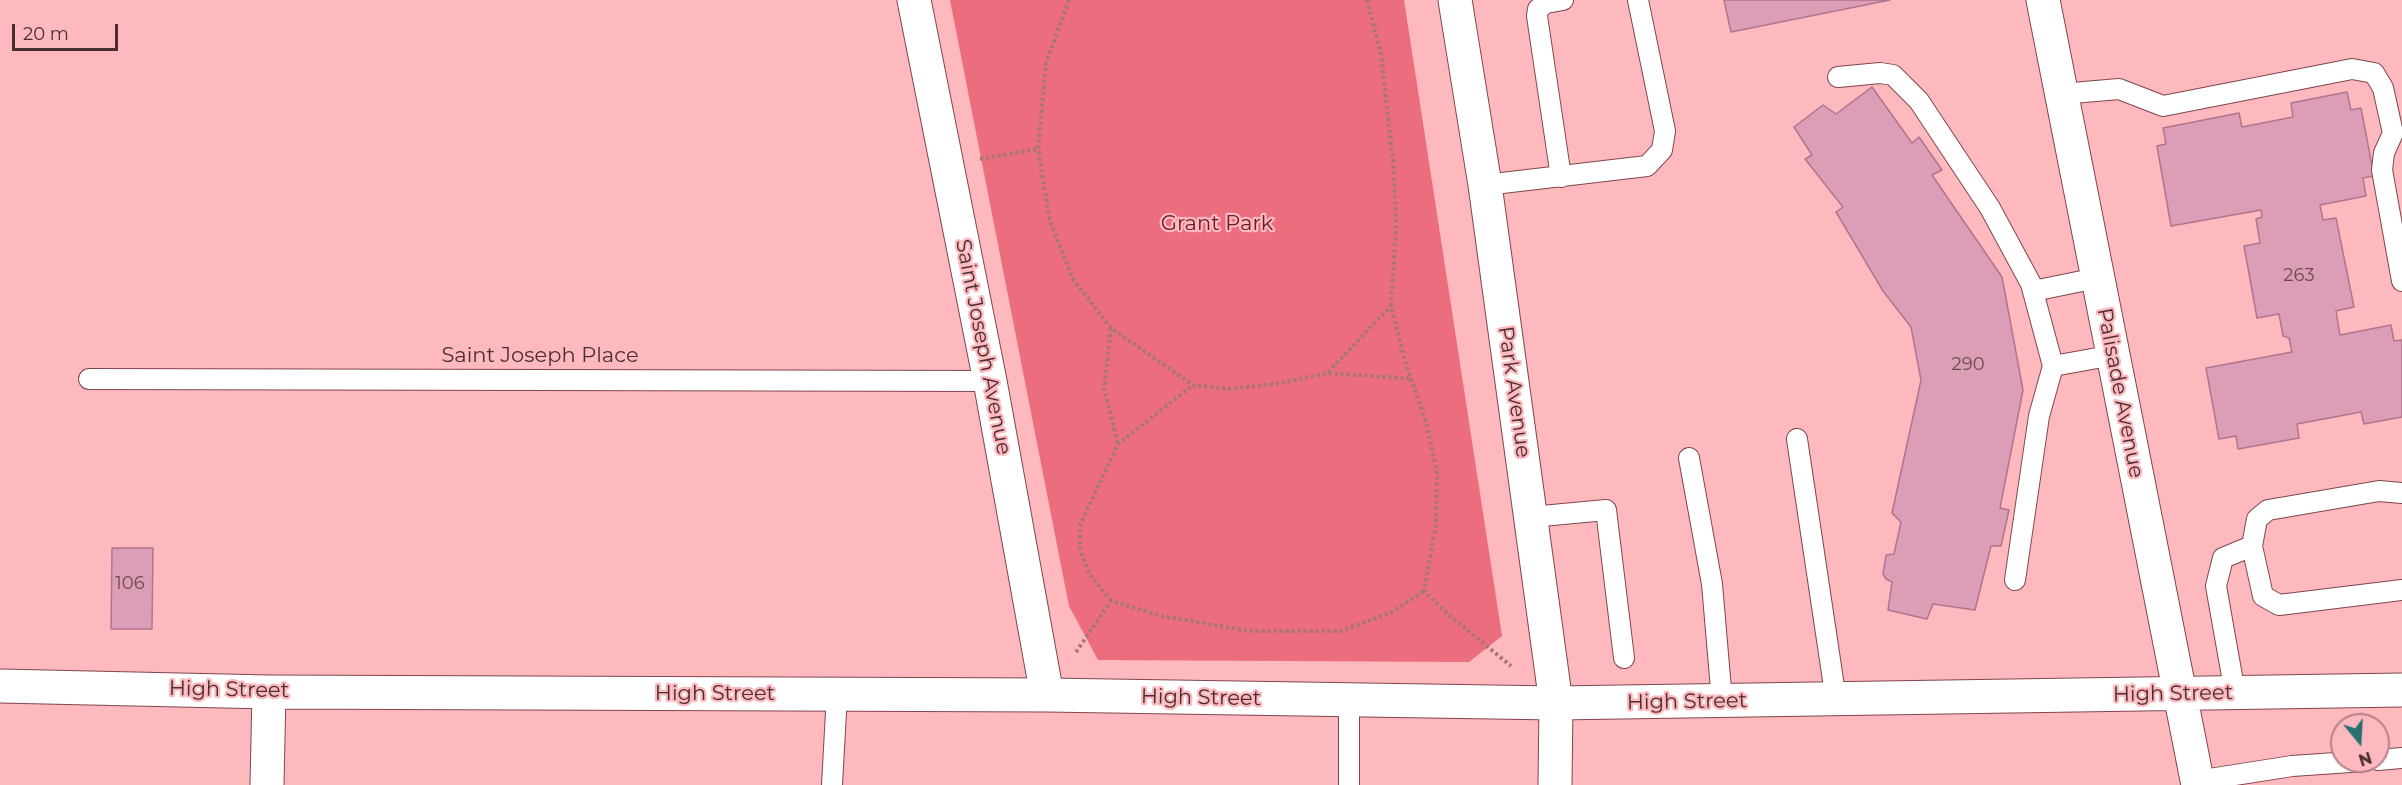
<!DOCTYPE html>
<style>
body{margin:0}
#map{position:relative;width:2402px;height:785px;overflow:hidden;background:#fdb9be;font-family:Montserrat,sans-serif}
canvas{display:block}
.north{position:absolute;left:2330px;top:713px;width:60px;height:60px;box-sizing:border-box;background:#fdb9be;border:2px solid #b58286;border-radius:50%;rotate:162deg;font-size:16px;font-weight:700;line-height:24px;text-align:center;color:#4a2f31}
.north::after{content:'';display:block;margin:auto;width:21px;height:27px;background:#267170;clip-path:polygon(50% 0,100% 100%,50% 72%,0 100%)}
.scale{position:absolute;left:12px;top:24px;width:106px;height:27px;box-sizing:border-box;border:3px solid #4a2f31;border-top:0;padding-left:8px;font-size:18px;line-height:21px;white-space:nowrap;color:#4a2f31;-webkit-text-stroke:4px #fdb9be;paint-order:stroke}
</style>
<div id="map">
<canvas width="2402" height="785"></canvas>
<div class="north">N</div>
<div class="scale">20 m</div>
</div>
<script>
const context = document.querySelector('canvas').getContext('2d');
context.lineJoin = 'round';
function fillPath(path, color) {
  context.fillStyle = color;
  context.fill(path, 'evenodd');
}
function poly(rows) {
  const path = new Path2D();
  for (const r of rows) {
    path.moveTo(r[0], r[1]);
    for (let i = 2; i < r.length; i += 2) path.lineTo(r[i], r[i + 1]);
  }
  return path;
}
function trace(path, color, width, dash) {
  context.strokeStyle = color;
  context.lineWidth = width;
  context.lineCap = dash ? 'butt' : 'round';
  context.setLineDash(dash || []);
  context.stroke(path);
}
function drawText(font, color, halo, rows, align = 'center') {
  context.font = font + ' Montserrat,sans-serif';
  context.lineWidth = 4.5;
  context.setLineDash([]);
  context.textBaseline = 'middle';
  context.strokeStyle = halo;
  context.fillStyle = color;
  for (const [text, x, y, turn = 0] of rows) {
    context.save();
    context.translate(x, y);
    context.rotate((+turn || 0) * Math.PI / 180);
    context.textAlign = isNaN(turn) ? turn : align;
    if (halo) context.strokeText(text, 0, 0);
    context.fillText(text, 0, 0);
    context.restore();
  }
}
const green = poly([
 [950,0,1404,0,1502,636,1469,662,1098,660,1069,606]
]);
const building = poly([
 [1724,0,1890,0,1731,32,1724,0],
 [1872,87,1912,143,1919,137,1942,170,1932,175,2002,277,2023,390,2000,508,2009,510,2001,546,1991,546,1975,610,1933,604,1927,619,1888,610,1892,582,1886,579,1883,574,1886,555,1894,554,1901,522,1892,513,1921,380,1911,327,1883,291,1836,212,1843,207,1805,159,1812,155,1794,127,1823,105,1836,114,1872,87],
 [2347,92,2351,110,2361,108,2374,176,2363,178,2366,196,2320,205,2323,220,2336,218,2354,307,2336,311,2340,335,2391,325,2394,341,2402,340,2402,417,2364,424,2361,412,2297,424,2299,438,2238,449,2236,436,2219,439,2206,368,2292,352,2289,338,2283,336,2279,314,2257,318,2244,246,2260,243,2256,219,2262,217,2261,210,2171,226,2157,146,2166,144,2163,128,2239,113,2242,127,2293,117,2291,103,2347,92],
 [112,548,153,548,152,629,111,629,112,548]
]);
const path = poly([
 [1069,0,1046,63,1038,149,1050,221,1073,279,1111,328,1193,385,1230,389,1282,383,1327,373,1413,379],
 [1367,0,1381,54,1394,170,1396,227,1391,306,1405,361,1426,422,1437,472,1436,525,1424,591,1448,614,1511,666],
 [980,159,1038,149],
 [1111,328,1104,389,1118,444],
 [1328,372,1391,306],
 [1111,601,1089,573,1080,550,1080,525,1118,444,1193,385],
 [1076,652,1111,601,1163,616,1249,631,1341,631,1392,612,1424,591]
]);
const lane = poly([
 [1838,77,1880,73,1893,75,1919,101,1990,208,2031,284,2053,366,2114,355],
 [2061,94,2119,89,2163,106,2352,69,2374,73,2383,88,2393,133,2384,153,2382,170,2402,281],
 [1561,177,1537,16,1538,9,1546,3,1563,0],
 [1485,185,1647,166,1662,150,1665,131,1638,0],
 [2033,291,2097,278],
 [89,379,990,381],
 [1797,439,1836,700],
 [1689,458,1712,584,1722,701],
 [2402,493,2379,491,2268,510,2257,519,2252,546,2263,596,2279,605,2402,590],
 [1531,517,1606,510,1624,658],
 [2015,580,2039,416,2053,366],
 [2235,693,2216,586,2223,558,2252,546],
 [1349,701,1349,785],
 [2378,760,2402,758],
 [2197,781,2292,766,2365,761],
 [832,785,837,694]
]);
const street = poly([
 [914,0,990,381,1047,695],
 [2043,0,2198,785],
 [0,686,269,692,1047,695,1556,703,2402,690],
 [267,785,269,692]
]);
const secondary = poly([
 [1455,0,1485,185,1556,703,1555,785]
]);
const numberNames = [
 ["263",2299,276],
 ["290",1968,365],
 ["106",130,584]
];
const parkNames = [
 ["Grant Park",1217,224]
];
const streetNames = [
 ["Saint Joseph Avenue",983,347,79],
 ["Saint Joseph Place",540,356],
 ["Park Avenue",1514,392,82],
 ["Palisade Avenue",2120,393,79],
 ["High Street",229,690,1],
 ["High Street",715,694],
 ["High Street",2173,694,-1],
 ["High Street",1201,698,1],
 ["High Street",1687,702,-1]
];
fillPath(green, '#eb6d7e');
fillPath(building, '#db9eb6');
trace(building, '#b0758d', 1.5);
trace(lane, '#80464c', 22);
trace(street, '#80464c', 35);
trace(secondary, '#80464c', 35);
trace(path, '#a67679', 4, [3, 3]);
trace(lane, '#fff', 20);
trace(street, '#fff', 33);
trace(secondary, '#fff', 33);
drawText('18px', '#6e4b52', null, numberNames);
drawText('21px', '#691929', '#fdb9be', parkNames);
drawText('21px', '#4a2f31', '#fdb9be', streetNames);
</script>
